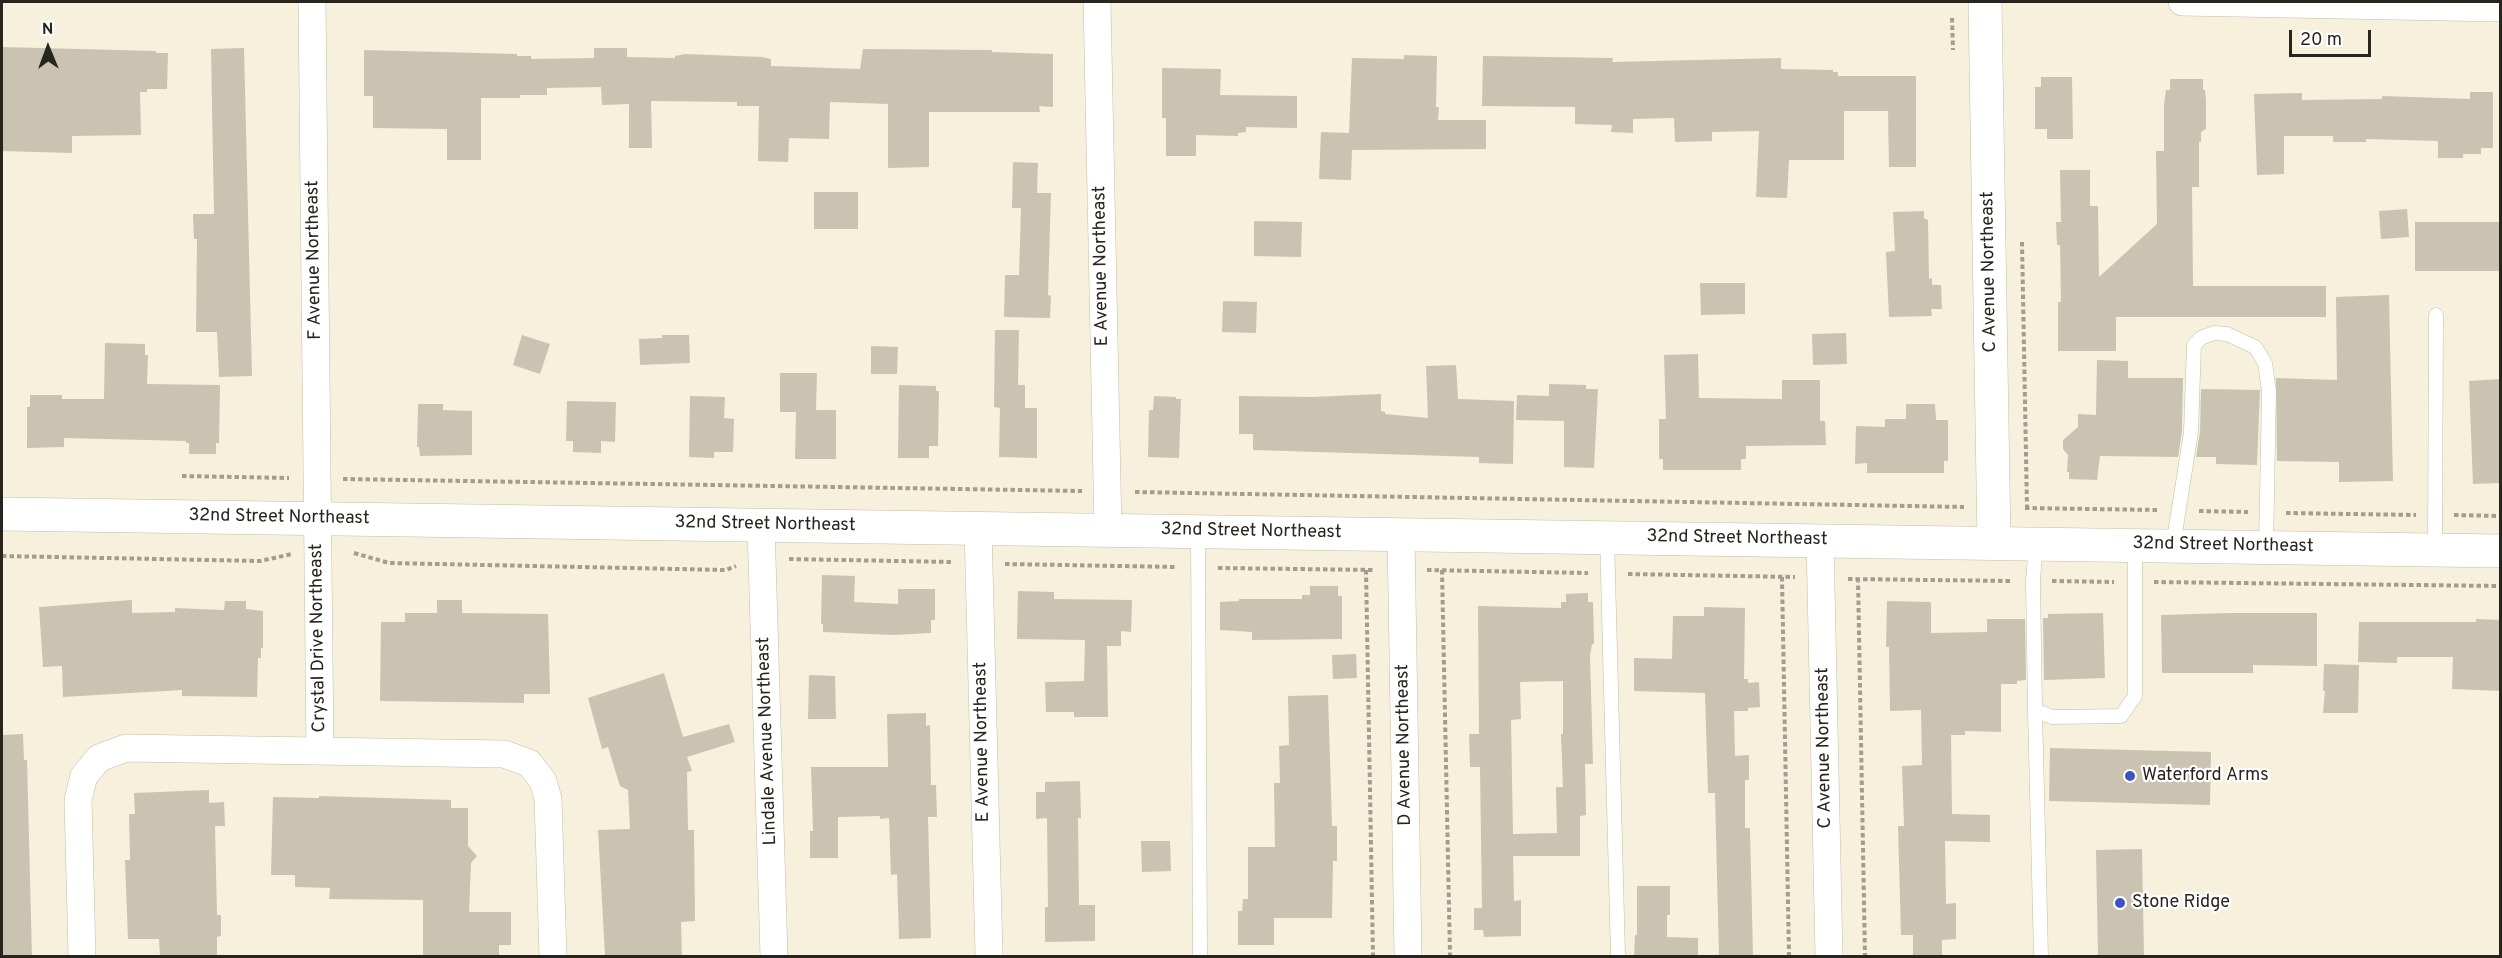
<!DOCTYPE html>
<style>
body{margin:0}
#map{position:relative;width:2502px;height:958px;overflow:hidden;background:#f6f0dd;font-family:Overpass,sans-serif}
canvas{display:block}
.frame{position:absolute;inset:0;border:3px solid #28251e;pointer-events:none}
.north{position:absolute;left:18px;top:18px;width:60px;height:60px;-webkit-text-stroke:4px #fff;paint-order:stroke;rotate:359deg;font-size:16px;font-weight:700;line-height:24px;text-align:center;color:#28251e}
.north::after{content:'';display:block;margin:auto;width:21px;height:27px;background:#28251e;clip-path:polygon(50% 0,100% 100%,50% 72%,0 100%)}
.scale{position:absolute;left:2289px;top:30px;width:82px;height:27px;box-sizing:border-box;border:3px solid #28251e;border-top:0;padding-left:8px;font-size:18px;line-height:21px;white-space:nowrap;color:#28251e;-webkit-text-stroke:4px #fff;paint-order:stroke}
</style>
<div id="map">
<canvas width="2502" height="958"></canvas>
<div class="frame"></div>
<div class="north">N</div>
<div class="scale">20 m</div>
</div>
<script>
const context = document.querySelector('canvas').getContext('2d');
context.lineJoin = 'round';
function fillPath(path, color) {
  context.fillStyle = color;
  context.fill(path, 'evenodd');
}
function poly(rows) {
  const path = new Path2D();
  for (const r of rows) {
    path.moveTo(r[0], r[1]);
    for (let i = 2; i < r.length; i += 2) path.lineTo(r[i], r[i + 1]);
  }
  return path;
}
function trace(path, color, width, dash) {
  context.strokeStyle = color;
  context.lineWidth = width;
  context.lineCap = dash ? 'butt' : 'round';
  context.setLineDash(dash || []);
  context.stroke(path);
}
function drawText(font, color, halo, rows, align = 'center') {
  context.font = font + ' Overpass,sans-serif';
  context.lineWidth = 4.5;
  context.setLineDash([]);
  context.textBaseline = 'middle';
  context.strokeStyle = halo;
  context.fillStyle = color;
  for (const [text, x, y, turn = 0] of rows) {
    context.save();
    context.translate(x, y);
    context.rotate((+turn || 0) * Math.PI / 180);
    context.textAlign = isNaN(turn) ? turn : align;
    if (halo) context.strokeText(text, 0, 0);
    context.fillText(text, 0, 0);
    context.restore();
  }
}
const building = poly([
 [2,47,156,51,156,53,168,53,167,89,147,89,147,92,140,92,141,135,72,136,72,153,2,151],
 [244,48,252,376,219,377,217,332,196,332,197,239,194,239,193,214,214,214,211,49],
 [594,48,627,48,627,57,675,58,675,56,685,54,762,57,771,59,771,66,860,69,863,49,992,50,992,52,1053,54,1053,107,1039,106,1040,112,929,112,929,167,888,168,888,104,830,102,829,139,789,138,788,162,758,161,759,106,737,106,737,102,651,101,652,148,629,148,629,104,602,105,601,87,547,88,547,95,520,95,520,98,481,98,481,160,447,160,447,129,373,128,373,96,364,96,364,50,517,54,517,56,531,56,531,59,594,58],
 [1404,55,1437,56,1436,107,1439,107,1438,120,1486,120,1486,149,1352,150,1351,180,1319,179,1321,132,1349,133,1352,58,1404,59],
 [1483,56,1613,58,1612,62,1781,58,1781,69,1833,70,1833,72,1838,72,1838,76,1916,76,1916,167,1889,167,1888,111,1844,111,1844,160,1789,160,1787,198,1756,197,1759,131,1712,132,1712,141,1675,142,1674,118,1633,119,1633,133,1611,132,1612,125,1575,124,1575,107,1482,106],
 [1162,68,1221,69,1220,95,1297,96,1297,128,1246,127,1246,132,1238,133,1238,136,1196,135,1196,156,1166,156,1166,118,1162,118],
 [2041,77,2072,77,2073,139,2047,139,2047,129,2035,129,2035,87,2041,87],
 [2170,79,2203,79,2203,90,2205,90,2206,100,2206,129,2201,132,2201,142,2199,142,2199,187,2192,187,2193,286,2326,286,2326,317,2116,317,2116,351,2058,351,2058,302,2061,302,2060,245,2057,245,2056,222,2061,222,2060,170,2090,170,2090,206,2098,206,2099,277,2157,224,2156,151,2164,151,2164,105,2166,90,2170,90],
 [2470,92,2493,92,2493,148,2481,148,2481,154,2463,154,2463,158,2438,158,2438,141,2366,139,2366,142,2333,142,2333,136,2284,136,2284,174,2257,175,2254,94,2302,93,2302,100,2382,99,2382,96,2470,99],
 [1013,162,1038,163,1037,193,1051,193,1048,295,1051,296,1050,318,1004,317,1005,275,1019,275,1021,208,1012,208],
 [814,192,858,192,858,229,814,229],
 [2407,209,2409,237,2381,239,2379,211],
 [1924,211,1924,218,1928,220,1929,279,1932,278,1932,285,1941,285,1942,309,1931,309,1932,316,1889,317,1886,252,1895,251,1893,212],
 [1254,221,1302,222,1301,257,1254,256],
 [2415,222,2500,222,2500,271,2415,271],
 [1700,283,1745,283,1745,314,1701,315],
 [2389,295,2393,481,2339,482,2339,462,2277,461,2276,378,2337,380,2336,297],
 [1223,301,1257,302,1256,333,1222,332],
 [995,330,1019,330,1018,385,1025,385,1025,408,1037,408,1037,458,999,457,1000,408,994,407],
 [1846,333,1847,364,1813,365,1812,334],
 [522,335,550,344,540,374,513,365],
 [662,335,689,335,690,363,640,365,639,339,662,338],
 [105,343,145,344,145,355,148,355,147,384,220,385,219,443,216,443,216,454,189,454,189,443,186,443,186,441,64,438,64,447,27,448,27,407,30,407,30,395,62,395,62,399,104,399],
 [871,346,898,347,897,374,871,374],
 [1698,354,1699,398,1782,399,1782,380,1820,380,1820,421,1825,421,1826,445,1746,446,1746,459,1741,459,1741,470,1663,470,1663,459,1659,459,1659,419,1666,419,1664,355],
 [2097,360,2128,361,2128,378,2183,378,2182,431,2178,457,2100,456,2097,480,2069,479,2069,472,2067,472,2068,455,2063,449,2063,440,2078,427,2078,414,2096,415],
 [1456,365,1458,399,1514,401,1513,464,1479,463,1479,457,1253,450,1253,434,1239,434,1239,396,1312,397,1381,394,1381,411,1385,412,1385,414,1428,418,1426,366],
 [780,373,817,373,816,410,836,410,836,459,795,459,796,412,780,412],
 [2500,379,2500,483,2473,484,2469,381],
 [1549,384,1586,385,1586,389,1598,389,1594,468,1564,467,1564,421,1516,420,1517,395,1549,396],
 [899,385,936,386,936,391,939,391,938,446,929,446,929,458,898,458],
 [2201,389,2260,390,2257,465,2216,464,2216,457,2196,457,2200,432],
 [690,396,725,397,724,418,734,419,733,452,714,452,714,458,689,457],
 [1154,396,1176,397,1176,399,1181,399,1179,458,1148,457,1149,410,1153,410],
 [567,401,616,402,615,442,601,441,601,453,573,452,573,441,566,441],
 [418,404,443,404,443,410,472,411,472,455,420,456,419,447,417,447],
 [1906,404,1935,404,1936,420,1948,420,1948,461,1944,461,1944,473,1867,473,1867,463,1855,464,1856,426,1885,427,1885,419,1906,419],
 [822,575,855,576,854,602,898,604,898,589,935,589,935,620,931,620,931,633,893,635,823,632,823,624,821,624],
 [1310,586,1338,586,1338,596,1342,596,1342,639,1252,640,1252,632,1220,630,1220,602,1239,601,1239,599,1302,599,1302,595,1310,595],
 [1018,591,1054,592,1054,599,1132,600,1131,632,1121,631,1121,646,1107,646,1108,717,1074,717,1074,712,1046,712,1045,682,1084,681,1085,640,1017,639],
 [1588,593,1588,602,1593,602,1594,644,1592,644,1590,656,1593,764,1585,764,1586,815,1580,816,1580,856,1513,856,1514,901,1521,900,1521,936,1484,937,1483,930,1474,930,1474,908,1482,908,1480,767,1470,767,1469,734,1479,734,1478,606,1561,608,1561,602,1566,602,1566,594],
 [1563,681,1563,734,1561,734,1563,787,1556,787,1557,833,1513,834,1511,720,1521,719,1520,682],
 [132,600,132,613,175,612,175,608,224,610,225,601,246,601,246,609,263,611,263,648,261,648,261,658,258,658,257,697,182,696,182,690,63,697,62,666,43,667,39,607],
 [437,600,462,600,462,613,548,614,550,694,524,694,524,703,380,701,381,622,405,622,405,613,437,613],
 [1887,601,1931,602,1931,633,1987,632,1987,619,2025,619,2026,680,2017,681,2017,684,2001,684,2001,732,1965,731,1965,735,1951,735,1952,814,1990,815,1990,842,1945,841,1946,904,1956,903,1956,939,1942,940,1942,957,1913,957,1913,935,1901,935,1898,826,1904,826,1902,766,1922,765,1921,710,1890,711,1889,647,1886,647],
 [1704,607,1745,608,1744,679,1748,679,1748,683,1759,682,1760,707,1748,708,1748,711,1734,711,1735,756,1749,755,1749,780,1745,780,1745,828,1750,828,1753,957,1719,957,1715,793,1708,793,1705,693,1634,691,1634,658,1672,659,1673,616,1704,616],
 [2103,613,2105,678,2044,680,2043,618,2048,618,2048,614],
 [2230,613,2317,613,2317,666,2253,665,2253,673,2162,673,2161,615],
 [2476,619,2500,620,2500,691,2452,689,2453,657,2397,657,2397,663,2358,662,2359,622,2476,622],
 [1356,654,1357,678,1333,679,1332,655],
 [2324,664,2359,665,2358,713,2323,713,2325,691,2323,691],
 [664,673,683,737,729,724,735,742,687,757,692,771,687,772,688,830,694,830,695,921,681,922,682,957,611,957,611,955,605,955,598,830,630,829,628,790,620,786,608,747,602,749,588,698],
 [809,675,835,676,836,719,808,719],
 [1328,695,1332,826,1337,826,1337,861,1333,861,1332,918,1274,918,1274,945,1238,945,1238,911,1242,911,1243,899,1248,899,1248,847,1275,847,1274,783,1280,783,1279,746,1289,745,1288,696],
 [926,713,926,726,930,725,931,785,936,785,937,817,928,817,931,938,899,939,897,874,891,875,889,818,880,819,880,816,838,817,838,858,810,858,810,831,813,831,811,767,888,767,887,714],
 [23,734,24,760,27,760,32,957,2,957,2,735],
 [2050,748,2211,752,2210,805,2049,801],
 [1080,781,1081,818,1078,818,1079,905,1095,905,1095,941,1045,942,1045,907,1048,907,1047,818,1036,819,1036,792,1045,792,1045,782],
 [209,790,209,803,224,802,225,826,215,826,217,915,221,915,221,936,217,937,217,957,160,957,159,939,128,939,125,860,130,860,129,814,135,814,134,793],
 [319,796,451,800,451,808,468,808,468,846,477,856,471,863,469,912,511,912,511,945,499,945,499,957,423,957,423,900,329,899,330,888,295,887,295,875,271,875,273,797,319,798],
 [1141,841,1170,841,1171,871,1142,872],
 [2142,849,2144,957,2098,957,2096,850],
 [1637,886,1670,886,1670,915,1667,915,1667,937,1698,938,1698,957,1634,957,1635,935,1637,935]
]);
const path = poly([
 [1952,18,1953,50],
 [2022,242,2027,508],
 [182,476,289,478],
 [343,479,1082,491],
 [1135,492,1964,507],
 [2025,508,2158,510],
 [2199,511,2248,512],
 [2286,513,2416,515],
 [2454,515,2500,516],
 [354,553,389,563,726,570,736,566],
 [2,556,260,561,292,554],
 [789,559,951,562],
 [1005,564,1177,567],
 [1218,568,1375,570],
 [1366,570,1373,956],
 [1427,570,1588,573],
 [1442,570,1450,956],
 [1628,574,1795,577],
 [1782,577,1789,956],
 [1858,578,1865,956],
 [1848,579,2012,581],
 [2052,581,2114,582],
 [2154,582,2500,586]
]);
const service = poly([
 [1198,531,1200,956],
 [1607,537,1618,956],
 [2036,543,2033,581,2035,710,2052,717,2121,716,2135,696,2135,545],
 [2173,546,2191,432,2194,345,2201,338,2214,333,2227,334,2255,347,2265,363,2269,391,2266,547],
 [2435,550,2436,315],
 [2035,710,2041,956]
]);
const minor = poly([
 [312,2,320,750],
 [1097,2,1108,530],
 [2182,2,2500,8],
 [761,525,774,956],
 [978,528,989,956],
 [1401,534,1408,956],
 [1820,540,1829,956],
 [82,956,78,800,84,776,99,758,126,748,504,754,529,763,543,781,548,799,553,956]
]);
const tertiary = poly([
 [1985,2,1994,543]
]);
const secondary = poly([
 [2,514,2500,551]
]);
const markers = [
 [2130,776,6,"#3d53c5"],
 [2120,903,6,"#3d53c5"]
];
const streetNames = [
 ["F Avenue Northeast",315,260,-91],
 ["E Avenue Northeast",1102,266,-91],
 ["C Avenue Northeast",1990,272,-91],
 ["32nd Street Northeast",279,518,1],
 ["32nd Street Northeast",765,525,1],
 ["32nd Street Northeast",1251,532,1],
 ["32nd Street Northeast",1737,539,1],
 ["32nd Street Northeast",2223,546,1],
 ["Crystal Drive Northeast",319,638,-91],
 ["Lindale Avenue Northeast",768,741,-92],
 ["E Avenue Northeast",983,742,-91],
 ["D Avenue Northeast",1405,745,-91],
 ["C Avenue Northeast",1825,748,-91]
];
const poiNames = [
 ["Waterford Arms",2142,776],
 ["Stone Ridge",2132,903]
];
fillPath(building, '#cac3b1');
trace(service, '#c3bdab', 15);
trace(minor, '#c3bdab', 28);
trace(tertiary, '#c3bdab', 34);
trace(secondary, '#c3bdab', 34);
trace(path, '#a29d8f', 4, [4.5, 3]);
trace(service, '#fff', 14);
trace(minor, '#fff', 27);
trace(tertiary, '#fff', 33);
trace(secondary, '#fff', 33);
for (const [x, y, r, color] of markers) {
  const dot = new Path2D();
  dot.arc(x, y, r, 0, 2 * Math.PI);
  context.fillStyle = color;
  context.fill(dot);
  trace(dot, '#fff', 2);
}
drawText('18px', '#28251e', '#fff', streetNames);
drawText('18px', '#28251e', '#fff', poiNames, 'left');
</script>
